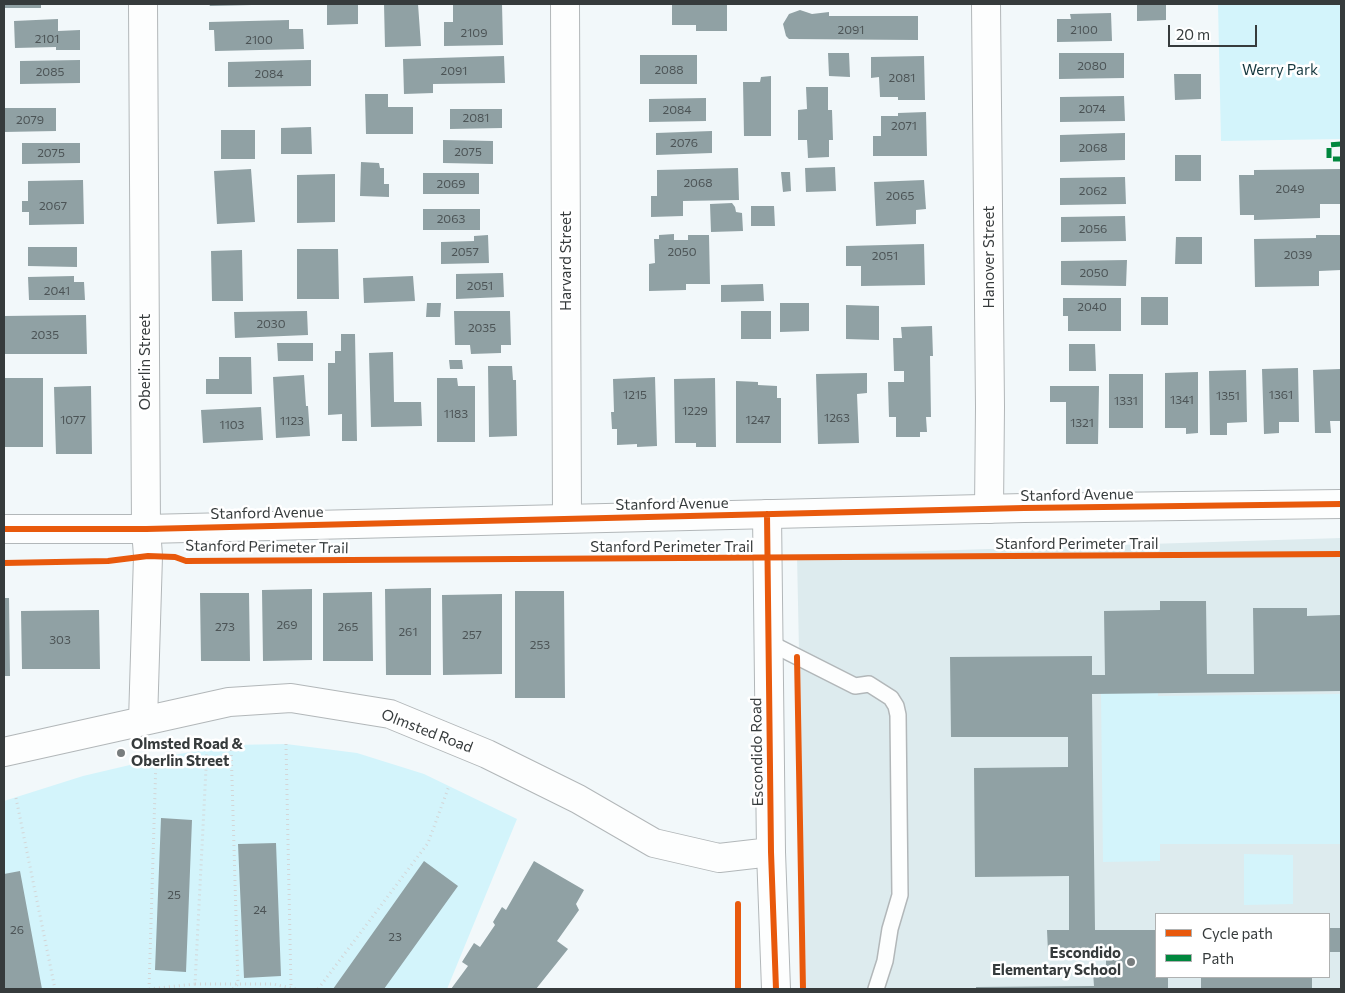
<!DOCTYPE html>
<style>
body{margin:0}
#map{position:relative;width:1345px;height:993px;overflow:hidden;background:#f2f8fa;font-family:Commissioner,sans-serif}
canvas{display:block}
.frame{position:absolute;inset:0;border:5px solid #363b3c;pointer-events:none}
.legend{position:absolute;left:1155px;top:913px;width:175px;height:65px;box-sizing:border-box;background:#fff;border:1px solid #afb1b1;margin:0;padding:6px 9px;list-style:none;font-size:15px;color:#363b3c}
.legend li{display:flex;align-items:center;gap:10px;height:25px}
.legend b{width:25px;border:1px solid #afb1b1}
.scale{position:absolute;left:1168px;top:25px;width:89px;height:22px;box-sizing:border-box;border:2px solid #363b3c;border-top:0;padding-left:6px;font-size:15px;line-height:18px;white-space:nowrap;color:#363b3c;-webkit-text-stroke:4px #fff;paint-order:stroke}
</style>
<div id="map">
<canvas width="1345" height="993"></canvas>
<div class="frame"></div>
<ul class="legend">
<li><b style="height:6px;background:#e8590c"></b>Cycle path</li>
<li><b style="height:6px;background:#00873e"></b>Path</li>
</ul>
<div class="scale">20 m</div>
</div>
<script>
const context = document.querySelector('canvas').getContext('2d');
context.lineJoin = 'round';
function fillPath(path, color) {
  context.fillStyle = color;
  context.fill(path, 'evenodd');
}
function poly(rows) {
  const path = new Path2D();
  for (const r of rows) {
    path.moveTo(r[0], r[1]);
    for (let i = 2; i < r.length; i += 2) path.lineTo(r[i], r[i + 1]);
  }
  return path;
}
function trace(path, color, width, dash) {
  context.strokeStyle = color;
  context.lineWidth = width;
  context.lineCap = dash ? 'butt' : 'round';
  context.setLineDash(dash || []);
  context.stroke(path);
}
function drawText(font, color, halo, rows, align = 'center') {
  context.font = font + ' Commissioner,sans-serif';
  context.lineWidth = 5;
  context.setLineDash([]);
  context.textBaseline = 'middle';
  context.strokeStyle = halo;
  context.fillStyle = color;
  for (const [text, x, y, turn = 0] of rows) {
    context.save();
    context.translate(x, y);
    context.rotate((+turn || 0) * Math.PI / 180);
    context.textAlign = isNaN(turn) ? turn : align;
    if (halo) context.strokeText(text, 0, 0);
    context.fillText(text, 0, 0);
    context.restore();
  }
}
const built = poly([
 [1341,538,1341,989,806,989,797,555],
 [1156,914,1329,914,1329,977,1156,977]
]);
const green = poly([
 [1218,4,1341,4,1341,139,1221,141],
 [1101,693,1158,693,1158,696,1341,694,1341,844,1160,844,1160,861,1103,862],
 [286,744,357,753,424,774,517,819,447,989,4,989,4,801,83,776,168,756,231,745],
 [1244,854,1293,855,1293,904,1244,905]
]);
const building = poly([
 [4,4,41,4,41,8,4,8],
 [209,4,252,4,252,5,210,6],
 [327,4,358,4,358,24,327,25],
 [384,4,418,4,421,46,385,47],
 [453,4,502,4,503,45,444,46,444,22,453,22],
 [672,4,727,4,727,31,696,31,696,25,672,25],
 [1137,4,1166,4,1166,20,1137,21],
 [800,10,812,14,829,12,829,16,918,16,918,40,789,39,786,36,783,24,789,14],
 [1111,13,1112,41,1057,42,1057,19,1071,19,1070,14],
 [58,19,58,31,80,30,80,50,56,50,56,47,15,48,14,21],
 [289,20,289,29,303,29,304,49,215,51,214,30,209,30,209,22],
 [828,53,849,53,850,77,829,76],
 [1059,53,1124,53,1124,78,1059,79],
 [640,55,697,55,697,84,640,84],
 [504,56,505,83,433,84,433,93,404,94,403,59],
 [924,56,925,100,898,100,898,97,880,97,879,77,871,78,871,57],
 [80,60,80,83,20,84,20,61],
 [311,60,311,86,228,87,228,62],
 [1174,74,1201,74,1201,99,1175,100],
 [771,76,771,136,744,136,743,82,760,82,761,77],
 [806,87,828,87,828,110,832,110,833,140,829,140,829,157,808,158,807,140,798,140,798,110,807,109],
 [365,94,388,94,388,107,413,107,413,134,366,134],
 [1124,96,1125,121,1060,122,1060,97],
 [706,98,706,121,649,122,649,99],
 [4,108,56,108,56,131,4,132],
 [450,109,502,109,502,128,450,129],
 [926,112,927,156,873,156,873,136,881,136,881,116,898,116,898,113],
 [311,127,312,154,281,154,281,128],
 [221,130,255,130,255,159,221,159],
 [712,131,712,153,656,155,656,133],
 [1125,133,1125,160,1060,162,1060,135],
 [443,140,493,141,493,164,443,163],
 [22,143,80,143,80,163,22,164],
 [1175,155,1201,155,1201,181,1175,181],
 [361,162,379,163,380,168,384,168,384,184,389,184,389,197,360,196],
 [835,167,836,191,806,192,805,168],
 [738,168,739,200,683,201,683,216,651,217,651,196,657,196,657,170],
 [251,169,255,222,217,224,214,171],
 [1341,169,1341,204,1320,204,1320,218,1254,220,1254,215,1240,215,1239,175,1254,175,1254,170],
 [781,172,790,172,791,191,783,192],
 [423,173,479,173,479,194,423,194],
 [335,174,335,222,297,223,297,175],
 [1125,177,1126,204,1060,205,1060,178],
 [83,180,84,224,29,225,29,212,22,212,22,201,28,201,28,181],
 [924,180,926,209,916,210,916,224,876,226,874,182],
 [732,203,735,207,736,212,742,213,743,231,711,232,710,204],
 [751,206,774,206,775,226,751,226],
 [423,209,480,209,480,230,423,230],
 [1125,216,1126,241,1061,242,1061,217],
 [674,234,674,240,688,240,688,235,709,235,710,284,686,284,686,290,649,291,649,264,655,263,654,239,659,239,659,235],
 [488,235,489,263,441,264,441,242,474,241,474,236],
 [1316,235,1341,235,1341,270,1319,271,1319,286,1255,287,1254,239,1316,238],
 [1176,237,1202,237,1202,264,1175,264],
 [924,244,925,285,861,286,861,266,846,266,846,246],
 [28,247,77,247,77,267,28,266],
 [297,249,338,249,339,299,297,299],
 [242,250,243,301,212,301,211,251],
 [1127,260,1126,286,1061,285,1061,261],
 [503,273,504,297,456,299,456,274],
 [74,276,74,282,84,282,85,300,29,300,28,277],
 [413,276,415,301,364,303,363,278],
 [763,284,764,301,721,302,721,285],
 [1141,297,1168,297,1168,325,1141,325],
 [1063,298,1121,298,1121,331,1068,331,1068,316,1063,316],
 [427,303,441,303,440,317,426,317],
 [780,303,809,303,809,331,780,332],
 [846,305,879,306,879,340,846,339],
 [307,311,308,335,235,338,234,312],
 [454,311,510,311,511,345,501,345,501,353,471,354,470,345,455,345],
 [741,311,771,311,771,339,741,339],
 [86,315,87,354,4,354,4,316],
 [932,326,933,356,930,356,931,417,926,417,927,432,920,432,920,437,896,437,896,417,889,417,888,382,904,382,904,371,894,371,893,338,902,338,901,327],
 [341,334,355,334,357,441,342,441,342,414,328,415,328,363,335,363,335,351,341,351],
 [277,343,313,343,313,361,278,361],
 [1069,344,1095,344,1096,371,1069,371],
 [393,352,394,402,421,402,422,426,371,427,369,353],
 [219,357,251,357,252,394,206,394,206,379,219,379],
 [449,360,462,360,463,369,450,369],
 [488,366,512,366,513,380,516,380,517,436,489,437],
 [1298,368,1299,422,1279,422,1279,433,1264,434,1262,369],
 [1341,369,1341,421,1330,421,1331,433,1315,433,1313,370],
 [1246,370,1247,422,1227,423,1227,435,1210,435,1209,371],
 [1198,372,1198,433,1186,434,1186,428,1165,428,1165,373],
 [867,373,867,393,857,394,859,443,818,444,816,374],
 [1109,374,1143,374,1143,428,1109,428],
 [304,375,306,406,308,406,310,436,276,438,273,377],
 [655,377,657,446,637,447,637,444,617,445,617,429,612,429,611,412,614,412,613,379],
 [4,378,43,378,43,447,4,447],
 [437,378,457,378,458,386,475,386,475,442,437,442],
 [715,378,716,447,696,447,696,443,675,443,674,379],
 [736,381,758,382,758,385,777,386,777,398,781,398,781,443,736,443],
 [91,386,92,454,56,454,54,387],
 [1050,386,1099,386,1098,444,1066,444,1066,402,1050,402],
 [261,407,263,440,203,443,201,410],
 [431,588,431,675,386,675,385,589],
 [312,589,312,660,263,661,262,590],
 [515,591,564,591,565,698,515,698],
 [372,592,373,661,323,661,323,593],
 [200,593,249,593,250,661,201,661],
 [502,594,502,674,443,675,442,595],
 [4,598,9,598,10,676,4,676],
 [1160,601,1206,601,1207,674,1254,674,1253,608,1307,608,1307,616,1340,615,1341,691,1092,694,1095,930,1156,930,1156,977,1168,977,1168,989,976,989,976,987,1094,986,1093,972,1106,972,1106,952,1048,952,1047,930,1069,930,1069,876,975,877,974,768,1068,767,1068,737,951,737,950,657,1092,656,1092,675,1105,675,1104,611,1160,610],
 [99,610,100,669,22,669,21,611],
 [161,818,192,820,186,972,155,970],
 [276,843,281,976,244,978,238,844],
 [424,861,458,886,384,989,333,989],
 [534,861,584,890,576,904,579,910,557,941,568,949,536,989,451,989,468,966,462,962,474,943,480,947,495,925,493,922,502,907,506,910],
 [20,871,42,989,5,989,4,985,4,874],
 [1329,928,1341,928,1341,952,1329,952],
 [1201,977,1312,977,1312,989,1201,989]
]);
const path = poly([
 [286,744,291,988],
 [231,745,238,984,233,989],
 [16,798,55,989],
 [195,984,273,984,296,989],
 [149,989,195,984,207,749],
 [149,989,156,759],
 [318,989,428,843,449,786]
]);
const service = poly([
 [768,642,855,686,869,684,891,698,896,706,898,715,900,895,890,929,885,961,876,989]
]);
const minor = poly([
 [143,4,146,529,148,556,143,721],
 [565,4,567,518],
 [986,4,990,407,989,509],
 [767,514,771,852,776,989],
 [4,752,229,702,291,698,390,714,487,754,578,799,654,843,719,858,771,852]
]);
const tertiary = poly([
 [4,529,146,529,1024,508,1341,504]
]);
const quiet = poly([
 [1341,144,1329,145,1329,159,1341,159]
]);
const cycleway = poly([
 [767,514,771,852,776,989],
 [4,529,146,529,1024,508,1341,504],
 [4,563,108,561,148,556,175,557,186,561,1341,554],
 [797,657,803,989],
 [738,989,738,904]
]);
const markers = [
 [121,753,5,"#787d7e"],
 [1131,962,5,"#787d7e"]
];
const numberNames = [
 ["2091",851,30],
 ["2100",1084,30],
 ["2109",474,33],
 ["2101",47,39],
 ["2100",259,40],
 ["2080",1092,66],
 ["2088",669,70],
 ["2091",454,71],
 ["2085",50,72],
 ["2084",269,74],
 ["2081",902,78],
 ["2074",1092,109],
 ["2084",677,110],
 ["2081",476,118],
 ["2079",30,120],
 ["2071",904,126],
 ["2076",684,143],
 ["2068",1093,148],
 ["2075",468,152],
 ["2075",51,153],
 ["2068",698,183],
 ["2069",451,184],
 ["2049",1290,189],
 ["2062",1093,191],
 ["2065",900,196],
 ["2067",53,206],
 ["2063",451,219],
 ["2056",1093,229],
 ["2057",465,252],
 ["2050",682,252],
 ["2039",1298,255],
 ["2051",885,256],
 ["2050",1094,273],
 ["2051",480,286],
 ["2041",57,291],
 ["2040",1092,307],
 ["2030",271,324],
 ["2035",482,328],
 ["2035",45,335],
 ["1215",635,395],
 ["1361",1281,395],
 ["1351",1228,396],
 ["1341",1182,400],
 ["1331",1126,401],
 ["1229",695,411],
 ["1183",456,414],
 ["1263",837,418],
 ["1077",73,420],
 ["1247",758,420],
 ["1123",292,421],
 ["1321",1082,423],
 ["1103",232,425],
 ["269",287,625],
 ["273",225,627],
 ["265",348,627],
 ["261",408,632],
 ["257",472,635],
 ["303",60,640],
 ["253",540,645],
 ["25",174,895],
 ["24",260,910],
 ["26",17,930],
 ["23",395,937]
];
const parkNames = [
 ["Werry Park",1280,70]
];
const streetNames = [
 ["Hanover Street",989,257,-90],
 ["Harvard Street",566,261,-90],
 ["Oberlin Street",145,362,-90],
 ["Stanford Avenue",1077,495,-1],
 ["Stanford Avenue",672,504,-1],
 ["Stanford Avenue",267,513,-1],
 ["Stanford Perimeter Trail",1077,544],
 ["Stanford Perimeter Trail",267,547,1],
 ["Stanford Perimeter Trail",672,547],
 ["Olmsted Road",427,731,21],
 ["Escondido Road",757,752,-91]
];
const poiNames = [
 ["Olmsted Road &",131,744],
 ["Oberlin Street",131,761],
 ["Escondido",1121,953,"right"],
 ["Elementary School",1121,970,"right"]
];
fillPath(built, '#ddebee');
fillPath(green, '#d3f4fb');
fillPath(building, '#90a1a4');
trace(service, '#b2b7b9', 18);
trace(minor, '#b2b7b9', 30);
trace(tertiary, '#b2b7b9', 30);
trace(path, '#d3d6d7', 3, [1, 4]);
trace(service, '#fdfefe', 15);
trace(minor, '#fdfefe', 28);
trace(tertiary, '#fdfefe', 28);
trace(quiet, '#00873e', 5, [10, 5]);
trace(cycleway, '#e8590c', 6);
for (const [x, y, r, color] of markers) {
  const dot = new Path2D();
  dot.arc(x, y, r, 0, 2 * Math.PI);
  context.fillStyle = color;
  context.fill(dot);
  trace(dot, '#fff', 2);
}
drawText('12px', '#4c5456', null, numberNames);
drawText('15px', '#15383f', '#fff', parkNames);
drawText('15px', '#363b3c', '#fff', streetNames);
drawText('bold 15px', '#363b3c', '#fff', poiNames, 'left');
</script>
